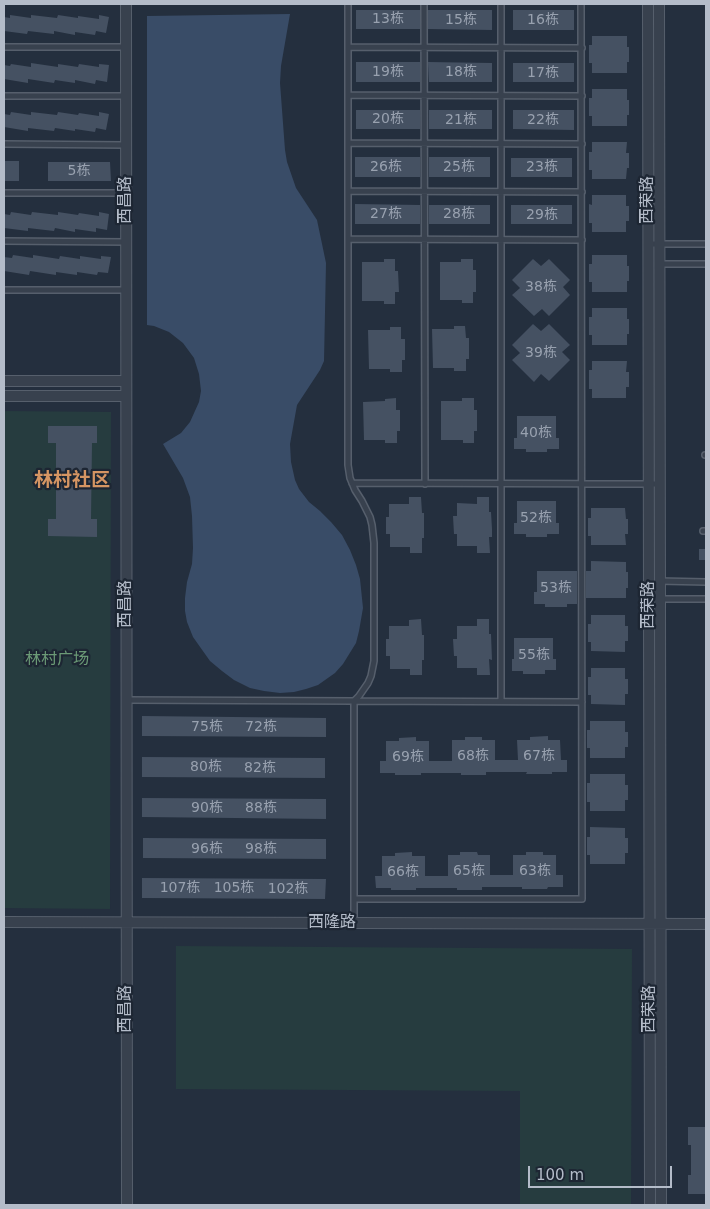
<!DOCTYPE html>
<meta charset="utf-8">
<style>
body{margin:0}
#map{position:relative;width:710px;height:1209px;overflow:hidden;background:#242f3e;font-family:"DejaVu Sans",sans-serif}
canvas{display:block}
.frame{position:absolute;inset:0;border:5px solid #b4bcc9;pointer-events:none}
.scale{position:absolute;left:528px;top:1166px;width:144px;height:22px;box-sizing:border-box;border:2px solid #b4bcc9;border-top:0;padding-left:6px;font-size:15px;line-height:18px;white-space:nowrap;color:#b4bcc9;-webkit-text-stroke:4px #1d2633;paint-order:stroke}
</style>
<div id="map">
<canvas width="710" height="1209"></canvas>
<div class="frame"></div>
<div class="scale">100 m</div>
</div>
<script>
const context = document.querySelector('canvas').getContext('2d');
context.lineJoin = 'round';
function fillPath(path, color) {
  context.fillStyle = color;
  context.fill(path, 'evenodd');
}
function poly(rows) {
  const path = new Path2D();
  for (const r of rows) {
    path.moveTo(r[0], r[1]);
    for (let i = 2; i < r.length; i += 2) path.lineTo(r[i], r[i + 1]);
  }
  return path;
}
function trace(path, color, width, dash) {
  context.strokeStyle = color;
  context.lineWidth = width;
  context.lineCap = dash ? 'butt' : 'round';
  context.setLineDash(dash || []);
  context.stroke(path);
}
function drawText(font, color, halo, rows, align = 'center') {
  context.font = font + ' "DejaVu Sans","Noto Sans SC",sans-serif';
  context.lineWidth = 4.5;
  context.setLineDash([]);
  context.textBaseline = 'middle';
  context.strokeStyle = halo;
  context.fillStyle = color;
  for (const [text, x, y, turn = 0] of rows) {
    context.save();
    context.translate(x, y);
    context.rotate((+turn || 0) * Math.PI / 180);
    context.textAlign = isNaN(turn) ? turn : align;
    if (halo) context.strokeText(text, 0, 0);
    context.fillText(text, 0, 0);
    context.restore();
  }
}
const green = poly([
 [4,411,111,412,110,909,4,908],
 [176,946,632,949,631,1205,520,1205,520,1091,176,1089]
]);
const water = poly([
 [290,14,281,66,280,83,285,150,287,162,296,188,317,220,326,263,324,361,320,370,297,405,290,444,291,462,295,480,299,489,309,502,320,511,331,522,342,535,350,550,356,565,360,579,363,608,359,631,356,643,343,664,335,673,318,685,306,689,294,692,280,693,264,691,250,688,234,680,222,671,210,661,193,637,187,622,185,611,185,598,187,582,192,564,193,548,192,516,190,497,183,478,163,444,181,433,190,422,199,402,201,391,199,374,194,358,183,343,169,332,154,326,147,325,147,16]
]);
const building = poly([
 [356,10,420,10,420,29,356,29],
 [428,10,492,10,492,30,428,29],
 [513,10,574,10,574,30,513,30],
 [10,15,31,18,31,15,57,18,58,15,78,18,78,16,99,19,99,15,109,17,106,33,96,31,95,35,75,32,75,35,54,31,54,34,28,31,27,34,4,31,4,17,10,18],
 [592,36,627,36,627,47,629,47,629,62,627,62,627,73,592,73,592,63,589,63,589,45,592,45],
 [356,62,420,62,420,82,356,82],
 [428,62,492,63,492,82,429,82],
 [31,63,58,67,58,64,78,67,79,64,99,67,99,64,109,65,107,82,96,80,95,84,75,80,75,83,55,80,54,83,28,79,28,83,4,79,4,65,10,66,11,64,31,67],
 [513,63,574,63,574,82,513,82],
 [592,89,627,89,627,100,629,100,629,115,627,115,627,126,592,126,592,116,589,116,589,98,592,98],
 [356,110,420,110,420,129,356,129],
 [429,110,492,110,492,129,429,129],
 [513,110,574,110,574,130,513,129],
 [11,112,31,115,31,112,57,115,58,112,78,115,79,113,99,116,99,112,109,114,106,130,96,128,95,132,75,129,75,131,55,128,54,131,28,128,28,131,4,127,4,114,10,115],
 [592,142,627,142,626,153,629,153,629,168,627,168,626,179,592,179,592,170,589,170,589,152,592,152],
 [355,157,420,157,420,177,355,177],
 [429,157,490,157,490,177,429,177],
 [511,158,572,158,572,177,511,177],
 [4,161,19,161,19,181,4,181],
 [48,162,110,162,111,181,48,181],
 [592,195,626,195,626,206,629,206,629,221,626,221,626,232,592,232,592,223,589,223,589,204,592,205],
 [355,204,420,205,420,224,355,224],
 [429,205,490,205,490,224,429,224],
 [511,205,572,205,572,224,511,224],
 [11,212,31,215,32,212,58,215,58,212,78,215,79,213,99,216,99,212,109,214,107,230,96,228,96,232,75,229,75,232,55,228,54,231,28,228,28,231,4,228,4,214,10,215],
 [13,255,33,258,33,255,59,259,60,256,80,259,80,256,101,259,101,256,111,257,108,273,98,272,97,275,77,272,77,275,56,272,56,275,30,271,29,275,4,271,4,257,12,258],
 [592,255,627,255,627,266,629,266,629,281,627,281,627,292,592,292,592,282,589,282,589,264,592,264],
 [384,259,395,259,395,271,398,271,399,292,395,292,395,304,384,304,384,301,362,301,362,262,384,262],
 [461,259,473,259,473,270,476,270,476,292,473,292,473,303,462,303,462,300,440,300,440,262,461,262],
 [533,259,541,266,549,259,570,280,563,287,570,295,549,316,542,309,534,316,512,295,520,288,512,280],
 [592,308,627,308,627,319,629,319,629,334,627,334,627,345,592,345,592,335,589,335,589,317,592,317],
 [533,324,541,331,549,324,570,345,562,352,570,360,549,381,541,374,534,382,512,360,520,353,512,345],
 [454,326,465,326,466,338,469,338,469,359,466,359,466,371,454,371,454,368,433,368,432,329,454,329],
 [390,327,401,327,401,339,405,339,405,360,402,360,402,372,390,372,390,369,369,369,368,330,390,330],
 [592,361,627,361,626,372,629,372,629,387,626,387,626,398,592,398,592,389,589,389,589,370,592,370],
 [396,398,396,410,400,410,400,431,397,431,397,443,385,443,385,440,364,440,363,402,385,401,385,399],
 [462,398,474,398,474,410,477,410,477,431,474,431,474,443,463,443,463,440,441,440,441,401,462,401],
 [517,416,556,416,556,438,559,438,559,449,547,449,547,452,526,452,526,449,514,449,514,438,517,438],
 [48,426,97,426,97,443,92,443,91,519,97,519,97,537,48,536,48,519,56,519,56,443,48,443],
 [409,497,421,497,422,513,424,513,424,538,422,538,422,553,410,553,410,547,390,547,390,534,386,534,386,517,389,517,389,504,409,504],
 [477,497,489,497,489,512,491,512,492,529,492,537,489,537,490,553,477,553,477,546,457,546,457,534,454,534,453,516,457,516,457,503,477,504],
 [517,501,556,501,556,523,559,523,559,534,547,534,547,537,526,537,526,534,514,534,514,523,517,523],
 [591,508,625,508,626,519,628,519,628,534,625,534,626,545,591,545,591,536,588,536,588,518,591,518],
 [699,549,706,549,706,560,699,560],
 [591,561,626,562,626,572,628,572,628,588,626,588,626,598,586,598,586,571,591,571],
 [537,571,577,571,577,604,567,604,567,607,545,607,545,604,534,604,534,592,537,592],
 [591,615,625,615,625,626,628,626,628,641,625,641,625,652,591,651,591,642,588,642,588,624,591,624],
 [421,619,422,635,424,635,424,660,422,660,422,675,410,675,410,669,390,669,390,656,386,656,386,639,389,639,389,626,409,626,409,620],
 [477,619,489,619,489,634,491,634,492,660,489,659,490,675,477,675,477,668,457,668,457,656,454,656,453,639,457,639,457,626,477,626],
 [514,638,553,638,553,659,556,659,556,670,545,670,545,674,523,674,523,671,512,671,512,659,514,659],
 [591,668,625,668,625,679,628,679,628,694,625,694,625,705,591,704,591,695,588,695,588,677,591,677],
 [142,716,326,718,326,737,142,736],
 [590,721,625,721,625,732,628,732,628,747,625,747,625,758,590,758,590,748,587,748,587,730,590,730],
 [548,736,548,740,560,740,561,760,567,760,567,772,552,772,552,774,526,774,527,772,486,772,486,775,461,775,461,773,421,773,421,775,395,775,395,773,380,773,380,761,386,761,386,741,399,741,399,738,416,737,416,741,429,741,429,761,452,761,452,740,465,740,465,737,482,737,482,740,495,740,495,760,518,760,517,740,530,740,530,737],
 [142,757,325,758,325,778,142,777],
 [590,774,625,774,625,785,628,785,628,800,625,800,625,811,590,811,590,802,587,802,587,783,590,783],
 [142,798,326,799,326,819,142,817],
 [590,827,625,828,625,838,628,838,628,853,625,853,625,864,590,864,590,855,587,855,587,837,590,837],
 [143,838,326,839,326,859,143,858],
 [412,852,412,856,425,856,425,876,448,876,448,855,460,855,460,852,477,852,478,855,490,855,490,875,513,875,513,855,526,855,526,852,543,852,543,855,556,855,556,875,563,875,563,887,548,887,547,889,522,889,522,887,482,887,482,890,457,890,457,888,416,888,416,890,391,890,391,888,376,888,375,876,382,876,382,856,395,856,395,853],
 [142,878,326,879,325,899,142,898],
 [688,1127,706,1127,706,1194,688,1194,688,1175,691,1175,691,1145,688,1145]
]);
const service = poly([
 [348,4,348,465,350,478,355,490,362,501,370,517,372,525,374,543,374,661,371,676,368,683,359,696,354,701,354,923],
 [424,4,425,484],
 [501,4,501,701],
 [4,47,126,47],
 [348,47,582,48],
 [348,95,582,96],
 [4,96,126,96],
 [348,143,582,144],
 [4,144,126,145],
 [348,191,582,192],
 [4,193,126,193],
 [348,239,582,240],
 [4,241,126,242],
 [648,244,706,244],
 [659,264,706,264],
 [4,290,126,290],
 [705,455,706,455],
 [352,483,660,484],
 [703,531,706,531],
 [659,581,706,582],
 [659,599,706,599],
 [127,700,582,702],
 [354,899,582,899,581,4]
]);
const minor = poly([
 [126,4,127,1205],
 [648,4,650,1205],
 [659,4,661,1205],
 [4,381,126,381],
 [4,396,126,396],
 [4,922,706,924]
]);
const numberNames = [
 ["13栋",388,19],
 ["15栋",461,20],
 ["16栋",543,20],
 ["19栋",388,72],
 ["18栋",461,72],
 ["17栋",543,73],
 ["20栋",388,119],
 ["21栋",461,120],
 ["22栋",543,120],
 ["26栋",386,167],
 ["25栋",459,167],
 ["23栋",542,167],
 ["5栋",79,171],
 ["27栋",386,214],
 ["28栋",459,214],
 ["29栋",542,215],
 ["38栋",541,287],
 ["39栋",541,353],
 ["40栋",536,433],
 ["52栋",536,518],
 ["53栋",556,588],
 ["55栋",534,655],
 ["75栋",207,727],
 ["72栋",261,727],
 ["68栋",473,756],
 ["67栋",539,756],
 ["69栋",408,757],
 ["80栋",206,767],
 ["82栋",260,768],
 ["90栋",207,808],
 ["88栋",261,808],
 ["96栋",207,849],
 ["98栋",261,849],
 ["65栋",469,871],
 ["63栋",535,871],
 ["66栋",403,872],
 ["107栋",180,888],
 ["105栋",234,888],
 ["102栋",288,889]
];
const streetNames = [
 ["西昌路",126,200,-90],
 ["西荣路",648,200,-90],
 ["西昌路",126,604,-90],
 ["西荣路",649,605,-90],
 ["西隆路",332,923],
 ["西昌路",126,1009,-90],
 ["西荣路",650,1009,-90]
];
const parkNames = [
 ["林村广场",57,660]
];
const quarterNames = [
 ["林村社区",72,481]
];
fillPath(green, '#263c3f');
fillPath(water, '#394c67');
fillPath(building, '#455162');
trace(service, '#565f6c', 8);
trace(minor, '#565f6c', 12);
trace(service, '#38414e', 5);
trace(minor, '#38414e', 10);
drawText('14px', '#98a1af', null, numberNames);
drawText('16px', '#b4bcc9', '#1d2633', streetNames);
drawText('16px', '#6b9a76', '#1d2633', parkNames);
drawText('bold 19px', '#d59563', '#1d2633', quarterNames);
</script>
